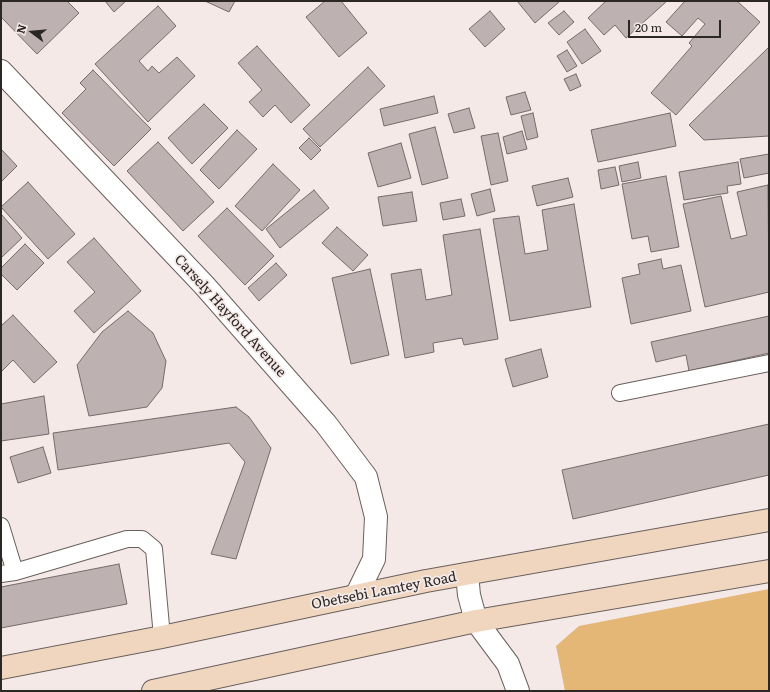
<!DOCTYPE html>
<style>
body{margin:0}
#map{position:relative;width:770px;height:692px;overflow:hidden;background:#f4e9e6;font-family:Literata,serif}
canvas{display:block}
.frame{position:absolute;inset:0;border:2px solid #2b2725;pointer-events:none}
.north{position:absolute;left:12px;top:12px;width:40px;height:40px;-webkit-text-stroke:3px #f4e9e6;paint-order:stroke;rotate:286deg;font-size:11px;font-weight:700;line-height:16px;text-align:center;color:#2b2725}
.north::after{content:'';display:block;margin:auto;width:14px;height:18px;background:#2b2725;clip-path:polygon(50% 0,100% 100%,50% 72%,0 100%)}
.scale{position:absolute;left:628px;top:20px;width:93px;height:18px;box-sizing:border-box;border:2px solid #2b2725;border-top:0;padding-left:5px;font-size:12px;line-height:14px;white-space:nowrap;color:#2b2725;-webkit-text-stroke:3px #f4e9e6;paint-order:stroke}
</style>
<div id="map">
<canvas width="770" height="692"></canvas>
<div class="frame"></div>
<div class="north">N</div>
<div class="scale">20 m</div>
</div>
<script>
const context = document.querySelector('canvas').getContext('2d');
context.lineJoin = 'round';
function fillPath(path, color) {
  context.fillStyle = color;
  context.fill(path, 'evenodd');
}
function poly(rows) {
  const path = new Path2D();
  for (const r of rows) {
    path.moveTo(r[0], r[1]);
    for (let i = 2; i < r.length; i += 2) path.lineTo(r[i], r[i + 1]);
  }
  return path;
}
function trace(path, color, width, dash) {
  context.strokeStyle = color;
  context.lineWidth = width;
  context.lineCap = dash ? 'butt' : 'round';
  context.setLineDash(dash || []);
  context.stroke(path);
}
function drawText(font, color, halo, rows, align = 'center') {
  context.font = font + ' Literata,serif';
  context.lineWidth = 3.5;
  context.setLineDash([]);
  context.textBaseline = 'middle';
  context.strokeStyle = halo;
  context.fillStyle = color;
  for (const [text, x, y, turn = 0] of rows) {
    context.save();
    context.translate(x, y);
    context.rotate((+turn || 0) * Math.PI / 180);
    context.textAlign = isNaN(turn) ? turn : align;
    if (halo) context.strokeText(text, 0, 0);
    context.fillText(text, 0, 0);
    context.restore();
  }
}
const green = poly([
 [769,589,769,691,565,691,556,646,579,626]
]);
const building = poly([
 [1,1,67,1,79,13,37,54,1,17,1,1],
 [105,1,126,1,114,12,105,1],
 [205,1,235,1,229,12,205,1],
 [325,1,341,1,367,33,339,57,306,17,325,1],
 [517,1,559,1,559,2,535,23,517,1],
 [606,1,667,1,626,38,615,25,604,35,588,18,606,1],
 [685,1,737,1,760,22,676,115,651,93,692,46,689,43,705,24,698,18,682,36,666,22,685,1],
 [158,6,176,26,139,61,148,71,152,66,159,73,177,57,195,76,148,122,95,64,158,6],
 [490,11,505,29,485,47,469,29,490,11],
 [564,11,574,22,559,35,548,23,564,11],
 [585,29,601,51,582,64,567,42,585,29],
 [257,46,310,105,291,123,275,105,263,117,249,102,262,90,238,63,257,46],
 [769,47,769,136,704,140,689,125,769,47],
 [567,50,577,66,567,72,557,56,567,50],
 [368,67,385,86,320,147,303,129,368,67],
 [93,70,151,129,114,166,62,113,86,89,80,83,93,70],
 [576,74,581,86,570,91,564,79,576,74],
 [525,92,531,110,511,115,506,97,525,92],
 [434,96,438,113,384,126,380,109,434,96],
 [204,104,228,128,192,164,168,138,204,104],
 [469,108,475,128,454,133,448,114,469,108],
 [533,113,538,137,527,140,521,116,533,113],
 [670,113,676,146,598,162,591,130,670,113],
 [435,127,448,178,422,185,409,134,435,127],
 [237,130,257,149,219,189,200,170,237,130],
 [522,131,527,149,507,154,503,137,522,131],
 [498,133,508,181,491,185,481,136,498,133],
 [309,138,321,150,311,160,299,148,309,138],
 [158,142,214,202,183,231,127,171,158,142],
 [401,143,411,178,378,187,368,153,401,143],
 [1,149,17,166,1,182,1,149],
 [769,154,769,173,744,178,740,159,769,154],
 [638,162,641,178,622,182,619,166,638,162],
 [738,162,741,184,727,186,728,193,684,200,679,172,738,162],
 [273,164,300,190,262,231,235,206,273,164],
 [615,167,619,185,601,189,598,170,615,167],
 [666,176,679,247,651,252,648,236,632,239,622,184,666,176],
 [568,178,573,197,537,206,532,186,568,178],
 [28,182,75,234,48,259,1,207,28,182],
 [768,185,769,292,705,307,683,204,721,196,731,239,747,235,737,192,768,185],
 [490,189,495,211,477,216,471,194,490,189],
 [314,190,329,208,280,248,266,229,314,190],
 [412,192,417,221,383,226,378,197,412,192],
 [461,199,465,216,443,220,440,203,461,199],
 [574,204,591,307,510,321,493,219,519,216,525,254,548,250,542,210,574,204],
 [227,208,274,256,245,285,198,236,227,208],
 [1,214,22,238,1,258,1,214],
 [337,227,368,255,353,271,322,243,337,227],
 [480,229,498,339,464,345,462,338,433,343,434,352,405,358,391,274,421,269,426,300,452,295,443,235,480,229],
 [94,238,141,291,94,333,74,311,95,292,67,262,94,238],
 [25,244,44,263,17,290,1,274,1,268,25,244],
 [661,259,663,269,681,265,691,311,631,324,622,278,640,274,638,264,661,259],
 [276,263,287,275,259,301,248,288,276,263],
 [370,269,389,355,351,364,332,278,370,269],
 [128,311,153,333,166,361,162,388,147,407,89,416,77,365,102,332,128,311],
 [13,315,57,362,34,383,13,360,1,372,1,326,13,315],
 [769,316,769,353,689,371,686,355,656,362,651,342,769,316],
 [541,349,548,377,513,387,505,359,541,349],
 [44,396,49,434,1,441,1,404,44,396],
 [236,407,249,417,271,448,236,559,211,554,245,462,229,443,58,470,53,433,236,407],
 [769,424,769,475,573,519,562,470,769,424],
 [43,447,51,473,18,483,10,457,43,447],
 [119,564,127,604,1,628,1,587,119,564]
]);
const service = poly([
 [620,393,769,363],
 [1,526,15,572],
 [1,574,15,572,127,539,142,539,154,549,162,637]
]);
const minor = poly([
 [1,71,204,285,326,424,366,477,376,517,374,559,356,596],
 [467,574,469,595,476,621,508,664,518,691]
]);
const secondary = poly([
 [1,668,162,637,426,581,769,520],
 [153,691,476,621,769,571]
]);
const streetNames = [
 ["Carsely Hayford Avenue",230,316,48],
 ["Obetsebi Lamtey Road",384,591,-11]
];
fillPath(green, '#e4b776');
fillPath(building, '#bdb2b1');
trace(building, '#756b6b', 1);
trace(service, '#69605d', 18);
trace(minor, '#69605d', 24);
trace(secondary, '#69605d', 24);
trace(service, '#fff', 16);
trace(minor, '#fff', 22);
trace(secondary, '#f0d6be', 22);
drawText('14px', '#2b2725', '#f4e9e6', streetNames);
</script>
